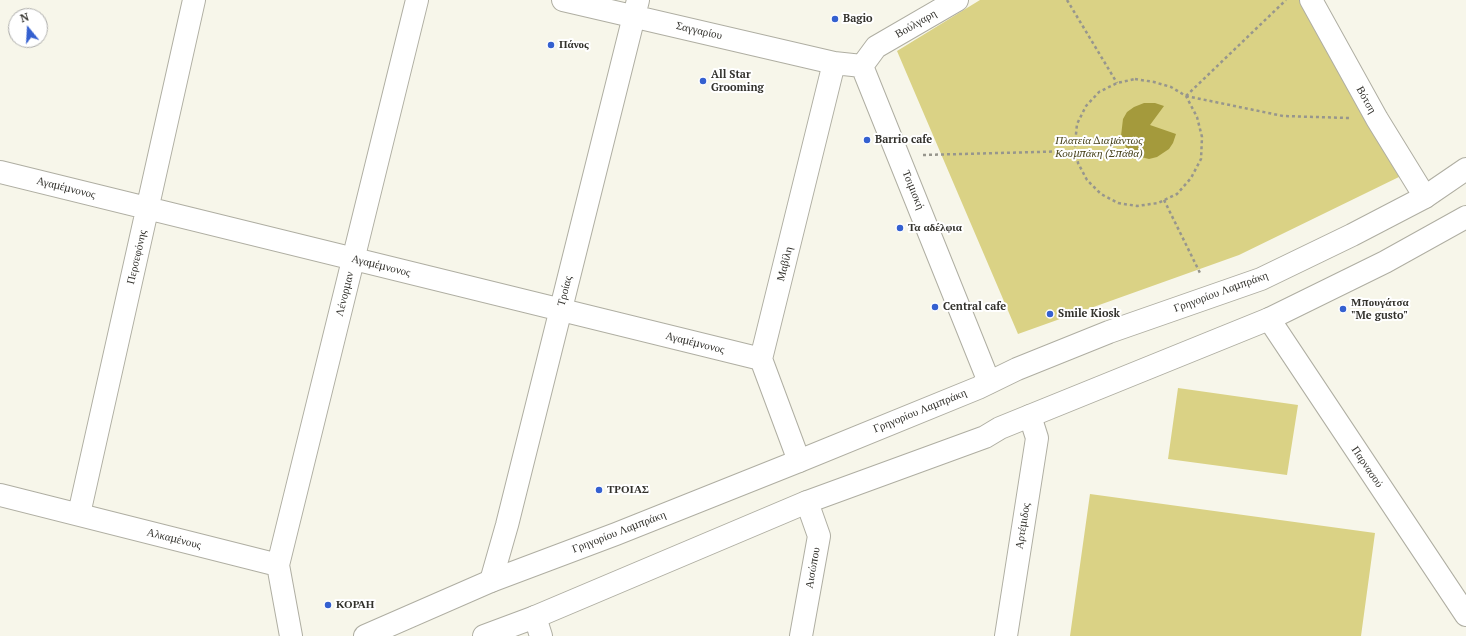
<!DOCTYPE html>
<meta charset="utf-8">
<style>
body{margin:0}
#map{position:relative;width:1466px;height:636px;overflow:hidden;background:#f7f6ea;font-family:"PT Serif",serif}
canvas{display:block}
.north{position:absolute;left:8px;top:8px;width:40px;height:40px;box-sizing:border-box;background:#fff;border:1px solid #adadab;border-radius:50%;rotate:342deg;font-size:11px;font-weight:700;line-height:16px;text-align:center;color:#33322d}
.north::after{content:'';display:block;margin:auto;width:14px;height:18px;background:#3460d0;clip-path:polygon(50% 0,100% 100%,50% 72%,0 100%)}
</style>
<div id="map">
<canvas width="1466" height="636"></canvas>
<div class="north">N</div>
</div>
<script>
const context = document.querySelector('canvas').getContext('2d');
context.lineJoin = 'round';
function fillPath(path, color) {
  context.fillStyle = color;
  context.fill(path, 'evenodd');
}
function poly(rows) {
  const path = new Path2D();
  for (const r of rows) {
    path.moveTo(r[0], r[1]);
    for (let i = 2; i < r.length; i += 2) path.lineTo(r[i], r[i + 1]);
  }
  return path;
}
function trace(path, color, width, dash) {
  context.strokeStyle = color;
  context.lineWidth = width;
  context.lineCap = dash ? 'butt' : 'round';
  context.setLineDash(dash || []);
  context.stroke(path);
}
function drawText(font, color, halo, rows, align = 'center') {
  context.font = font + ' "PT Serif",serif';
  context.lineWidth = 4;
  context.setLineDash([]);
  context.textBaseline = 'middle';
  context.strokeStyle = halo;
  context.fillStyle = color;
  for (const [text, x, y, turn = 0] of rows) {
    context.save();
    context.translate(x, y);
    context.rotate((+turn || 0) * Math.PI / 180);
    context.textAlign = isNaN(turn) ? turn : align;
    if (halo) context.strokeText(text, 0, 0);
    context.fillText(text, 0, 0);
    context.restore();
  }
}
const green = poly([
 [980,0,1307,0,1403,175,1239,255,1018,334,897,51],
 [1178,388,1298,405,1287,475,1168,459],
 [1090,494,1375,533,1361,636,1070,636]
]);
const water = poly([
 [1144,103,1155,103,1164,106,1150,125,1176,134,1173,143,1169,149,1157,157,1149,159,1133,155,1127,149,1121,136,1123,119,1127,112,1134,107]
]);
const path = poly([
 [1067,0,1117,83],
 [1135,79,1154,82,1171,87,1186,96,1197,117,1202,137,1201,159,1191,178,1177,194,1158,203,1137,206,1118,203,1101,194,1087,180,1078,163,1075,144,1077,124,1086,106,1099,92,1117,83,1135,79],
 [1186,96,1283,116,1349,118],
 [1186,96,1286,0],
 [923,155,1075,151],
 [1164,200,1201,275]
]);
const minor = poly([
 [563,0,834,63,862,66,876,47,957,0],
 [1311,0,1377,119,1425,197],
 [862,66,989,382],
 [0,172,761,359],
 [1269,319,1466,615],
 [799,461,761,359,834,63],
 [0,495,278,565,291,636],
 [79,514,194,0],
 [278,565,417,0],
 [491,581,507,525,638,0],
 [535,617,541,636],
 [801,636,819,536,807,502],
 [1006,636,1037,438,1030,416]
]);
const major = poly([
 [365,636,491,581,616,534,799,461,978,388,1017,369,1109,332,1261,279,1352,235,1425,197,1466,169],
 [484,636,535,617,807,502,985,437,1000,428,1269,319,1385,262,1466,217]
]);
const markers = [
 [835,19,4,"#3460d0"],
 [551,45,4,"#3460d0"],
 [703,81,4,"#3460d0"],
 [867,140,4,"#3460d0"],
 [900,228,4,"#3460d0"],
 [935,307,4,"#3460d0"],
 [1343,309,4,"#3460d0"],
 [1050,314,4,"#3460d0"],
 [599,490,4,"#3460d0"],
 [328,605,4,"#3460d0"]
];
const poiNames = [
 ["Bagio",843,19],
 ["Πάνος",559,45],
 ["All Star",711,75],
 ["Grooming",711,88],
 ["Barrio cafe",875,140],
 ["Τα αδέλφια",908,228],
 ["Μπουγάτσα",1351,303],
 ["\"Me gusto\"",1351,316],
 ["Central cafe",943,307],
 ["Smile Kiosk",1058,314],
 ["ΤΡΟΙΑΣ",607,490],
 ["ΚΟΡΑΗ",336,605]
];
const streetNames = [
 ["Βούλγαρη",916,24,-30],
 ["Σαγγαρίου",699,31,13],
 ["Βότση",1366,100,61],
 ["Αγαμέμνονος",66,188,14],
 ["Τσιμισκή",913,190,68],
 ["Περσεφόνης",137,257,-77],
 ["Μαβίλη",785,264,-76],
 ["Αγαμέμνονος",381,266,14],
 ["Τροίας",565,291,-76],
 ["Γρηγορίου Λαμπράκη",1221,292,-20],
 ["Λένορμαν",345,294,-76],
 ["Αγαμέμνονος",695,343,14],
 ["Γρηγορίου Λαμπράκη",920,411,-22],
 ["Παρνασού",1367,467,56],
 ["Αρτέμιδος",1023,526,-81],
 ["Γρηγορίου Λαμπράκη",619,532,-21],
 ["Αλκαμένους",174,539,14],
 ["Αισώπου",813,568,-80]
];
const parkNames = [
 ["Πλατεία Διαμάντως",1099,141],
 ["Κουμπάκη (Σπάθα)",1099,154]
];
fillPath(green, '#dad285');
fillPath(water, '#a49a3c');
trace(minor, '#afaea2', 24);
trace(major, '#afaea2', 24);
trace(path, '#97968d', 2.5, [3, 3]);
trace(minor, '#fff', 22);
trace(major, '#fff', 22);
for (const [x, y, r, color] of markers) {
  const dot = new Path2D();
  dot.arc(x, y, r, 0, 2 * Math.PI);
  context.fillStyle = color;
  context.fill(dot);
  trace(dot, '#fff', 1.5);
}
drawText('bold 11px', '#33322d', '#fff', poiNames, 'left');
drawText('11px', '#33322d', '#fff', streetNames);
drawText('italic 11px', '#47421b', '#fff', parkNames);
</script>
